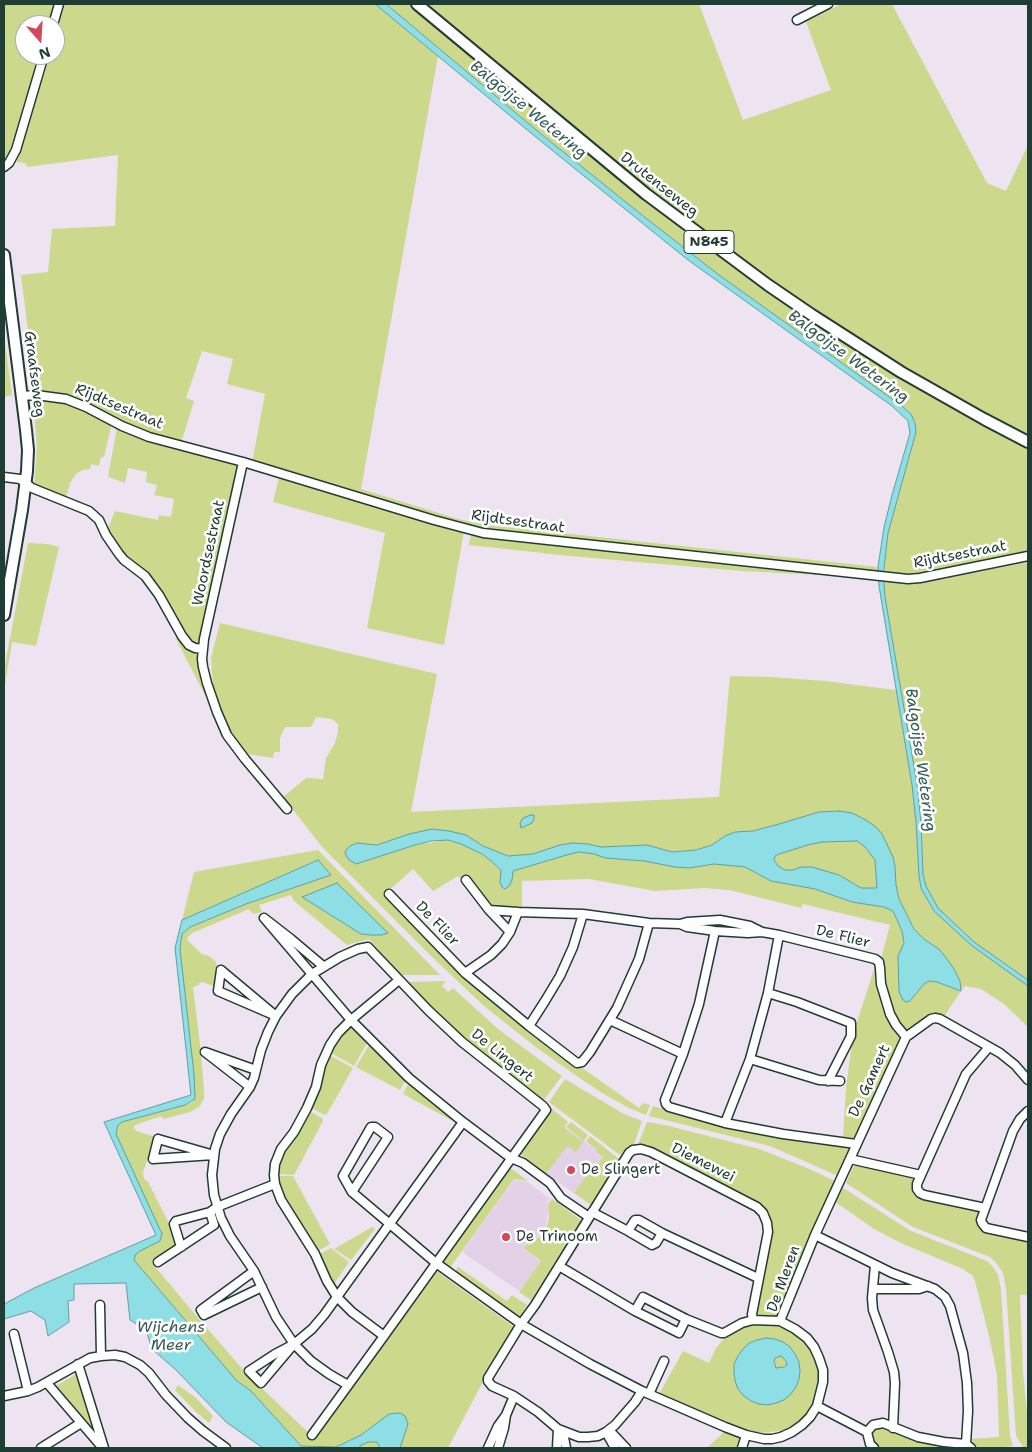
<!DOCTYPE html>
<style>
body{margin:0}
#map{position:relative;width:1032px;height:1452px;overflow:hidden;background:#eee4f1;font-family:"Shantell Sans",sans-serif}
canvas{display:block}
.frame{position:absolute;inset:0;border:5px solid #1f3d34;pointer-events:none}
.north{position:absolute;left:15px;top:15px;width:50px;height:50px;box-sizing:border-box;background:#fff;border:1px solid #a5b1ae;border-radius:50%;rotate:161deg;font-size:14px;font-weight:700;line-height:20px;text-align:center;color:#1f3d34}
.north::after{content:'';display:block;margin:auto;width:18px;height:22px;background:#d1495b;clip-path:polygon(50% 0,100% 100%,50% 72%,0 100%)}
</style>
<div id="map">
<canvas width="1032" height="1452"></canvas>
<div class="frame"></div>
<div class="north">N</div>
</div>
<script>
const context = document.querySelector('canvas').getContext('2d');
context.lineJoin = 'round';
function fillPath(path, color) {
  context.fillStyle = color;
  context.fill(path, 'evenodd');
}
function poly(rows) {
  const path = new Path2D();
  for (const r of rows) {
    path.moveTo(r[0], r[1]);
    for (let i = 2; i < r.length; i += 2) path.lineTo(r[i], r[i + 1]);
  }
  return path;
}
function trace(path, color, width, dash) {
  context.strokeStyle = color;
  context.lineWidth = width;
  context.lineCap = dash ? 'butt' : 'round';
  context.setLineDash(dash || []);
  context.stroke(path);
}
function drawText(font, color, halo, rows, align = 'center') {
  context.font = font + ' "Shantell Sans",sans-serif';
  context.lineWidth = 5;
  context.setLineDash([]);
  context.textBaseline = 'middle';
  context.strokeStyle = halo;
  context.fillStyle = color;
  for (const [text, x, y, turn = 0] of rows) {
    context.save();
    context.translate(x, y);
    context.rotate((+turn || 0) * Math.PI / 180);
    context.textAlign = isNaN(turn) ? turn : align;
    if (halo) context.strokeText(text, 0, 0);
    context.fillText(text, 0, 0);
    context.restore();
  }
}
const built = poly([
 [555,1120,597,1150,597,1151,604,1156,590,1175,587,1174,574,1193,547,1174,549,1170],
 [514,1180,528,1182,550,1199,547,1203,548,1210,546,1226,536,1239,533,1242,528,1244,527,1243,522,1248,541,1262,519,1291,462,1252]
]);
const green = poly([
 [4,4,55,4,48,25,25,25,25,55,41,55,11,157,4,163],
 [65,4,375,4,438,56,361,489,458,519,486,525,878,567,878,573,468,527,252,463,265,394,227,384,233,359,202,351,186,398,194,401,181,443,148,434,123,423,77,398,57,393,33,391,31,385,28,331,21,275,48,272,52,229,115,226,118,155,27,167,25,163,17,162,50,55,55,55,55,40],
 [386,4,412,4,580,144,661,210,708,246,792,307,900,376,1010,439,1028,448,1028,555,946,572,901,575,884,574,888,533,916,432,915,423,911,414,902,406,719,275,647,219,541,134],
 [425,4,699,4,743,120,831,90,806,22,841,4,892,4,987,183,1006,191,1028,145,1028,438,947,394,893,362,784,291,737,257,646,188],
 [4,335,12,395,4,397],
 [33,399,55,400,69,402,110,423,111,427,104,457,101,457,99,466,91,464,90,469,82,470,76,474,70,483,66,498,34,486,37,447],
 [117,427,240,465,200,643,194,644,190,641,164,595,154,580,122,555,107,531,115,511,158,520,159,515,171,517,174,499,154,495,157,485,146,482,147,472,128,468,125,483,108,477],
 [279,477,464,531,444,645,367,628,385,533,273,502],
 [471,533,707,562,840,576,742,571,570,556,469,545],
 [28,543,48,544,59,547,36,646,12,642,4,691,4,670],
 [1028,562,1028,980,974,942,953,923,938,908,926,886,923,874,921,822,917,784,885,597,884,581,919,582,938,580],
 [220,623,437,674,411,812,719,797,730,676,771,677,825,681,896,690,912,785,916,822,919,875,921,888,934,911,1028,986,1028,1027,1004,1004,981,989,965,986,961,991,960,981,939,949,924,939,914,928,908,917,899,899,896,885,895,867,851,813,819,812,779,824,753,831,735,832,725,836,712,845,696,850,672,852,647,845,601,847,588,844,560,845,533,854,508,856,483,846,466,835,409,834,377,845,357,843,350,846,346,850,345,853,356,864,415,845,448,840,461,844,482,854,501,870,500,876,513,875,513,871,524,867,570,854,579,852,594,854,605,858,644,861,675,867,689,868,714,864,745,867,771,881,815,889,852,902,884,907,893,911,902,931,904,944,898,956,903,1000,906,1002,910,1001,924,984,929,981,937,982,961,991,943,1018,938,1015,907,1033,893,1015,888,998,883,973,881,959,890,925,803,904,801,908,729,890,705,888,655,891,589,879,522,881,522,910,490,906,467,877,462,880,458,876,433,891,413,869,386,893,426,938,462,974,544,1041,639,1108,643,1103,650,1105,646,1115,629,1108,602,1093,581,1079,533,1045,484,1006,432,957,323,848,283,797,306,778,323,779,326,758,334,745,338,733,338,724,332,719,316,717,311,727,285,727,280,738,280,752,274,752,273,758,247,754,237,741,226,722,213,686,211,658],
 [175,637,195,652,198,657,207,694,206,697],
 [857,841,865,847,875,860,878,888,861,888,839,875,801,867,793,870,785,870,778,866,774,860,775,856,779,854,808,845,822,842],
 [318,850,440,975,401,975,369,939,347,945,294,901,291,895,259,905,262,912,253,914,249,909,192,933,187,938,188,941,202,954,209,956,215,961,218,967,216,987,202,982,199,983,199,985,193,987,201,1053,204,1090,204,1099,199,1107,190,1112,164,1119,161,1116,135,1125,134,1128,136,1131,156,1137,143,1172,144,1179,148,1182,180,1245,152,1263,199,1319,246,1373,315,1439,435,1270,514,1327,487,1374,448,1448,400,1448,408,1424,378,1422,361,1435,336,1447,301,1446,251,1391,236,1380,134,1260,136,1254,140,1251,160,1241,116,1134,116,1130,118,1125,122,1122,185,1105,191,1103,195,1099,180,949,182,934,190,927,246,904,331,875,317,860,182,920,194,872],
 [302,897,387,933,382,935,371,935,361,934],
 [875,966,880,998,883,1009,890,1024,901,1039,856,1138,843,1137,846,1088,851,1050,858,1019],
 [446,981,442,986,448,992,453,988,498,1029,562,1076,543,1101,463,1038,405,982],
 [350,1027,353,1027,367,1043,354,1066,331,1053,339,1039],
 [369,1045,406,1079,400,1090,356,1067],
 [329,1055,353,1068,327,1114,324,1115,312,1108],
 [565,1079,624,1114,642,1121,634,1144,627,1147,620,1155,549,1102],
 [409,1082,452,1119,451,1120,403,1094],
 [653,1106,693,1118,851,1147,838,1176,770,1146,649,1116],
 [551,1108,568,1122,564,1128,583,1142,576,1152,567,1146,546,1174,519,1153],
 [311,1112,322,1118,323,1121,294,1175,278,1174,280,1164,284,1153,300,1131],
 [571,1122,588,1135,584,1141,566,1127],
 [647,1122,669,1126,759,1149,805,1167,835,1181,779,1317,753,1317,766,1241,762,1207,755,1201,660,1152,647,1146,637,1147],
 [590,1136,619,1159,591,1205,574,1193,587,1174,590,1175,603,1157,596,1151,597,1150,586,1141],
 [858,1164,916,1177,915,1184,916,1191,979,1210,979,1226,982,1229,1028,1239,1028,1295,1020,1295,1023,1372,1027,1412,1028,1412,1028,1448,1024,1448,1016,1436,1006,1289,1003,1273,997,1264,990,1257,913,1227,846,1183,853,1167],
 [509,1167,528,1181,514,1179,449,1269,442,1263],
 [279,1176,293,1176,330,1244,318,1251,311,1237,282,1192],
 [840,1186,911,1231,982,1259,987,1261,993,1267,998,1275,1001,1289,1010,1436,1013,1446,997,1448,977,1448,970,1439,999,1437,997,1375,990,1340,976,1285,973,1276,963,1269,901,1243,874,1229,834,1201],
 [552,1199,581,1220,531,1300,519,1292,541,1261,523,1248,527,1244,528,1245,534,1242,544,1232,547,1226,549,1218,548,1204],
 [372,1227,374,1228,375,1229,351,1260,334,1249],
 [331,1248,349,1262,334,1284,320,1254],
 [458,1267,507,1301,512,1295,527,1305,519,1318,454,1273],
 [755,1323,770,1323,785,1327,796,1333,810,1348,816,1360,818,1370,818,1388,813,1404,806,1415,795,1424,780,1431,759,1433,753,1432,728,1422,700,1414,658,1396,683,1351,709,1363,716,1348,726,1336,739,1328],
 [766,1338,783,1342,790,1347,795,1354,799,1362,800,1371,734,1372,749,1343,758,1340],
 [781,1356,786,1361,787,1365,784,1367,776,1368,774,1361,775,1358],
 [78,1373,93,1424,89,1427,54,1387],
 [178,1385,196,1398,213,1416,209,1423,196,1412,175,1390],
 [879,1425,959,1446,967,1448,879,1448,873,1444,870,1435,873,1428],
 [724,1432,740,1437,736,1448,707,1448],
 [367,1442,377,1442,380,1448,359,1448,361,1445]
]);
const water = poly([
 [375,4,386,4,541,134,647,219,719,275,902,406,911,414,915,423,916,432,888,533,884,568,884,584,885,597,917,784,921,822,923,874,926,886,938,908,974,942,1028,980,1028,986,971,945,934,911,921,888,919,875,916,822,912,785,879,586,878,567,884,527,892,495,910,433,908,421,892,406,688,260,537,138,375,4],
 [839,811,852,813,866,820,876,827,882,834,893,857,895,867,896,885,899,899,914,929,924,939,939,949,947,959,954,969,960,981,961,991,937,982,929,981,924,984,910,1001,906,1002,903,1000,899,992,898,956,904,943,902,931,893,911,884,907,852,902,815,889,771,881,745,867,714,864,689,868,675,867,644,861,605,858,594,854,579,852,570,854,513,871,512,880,509,886,505,889,502,887,500,882,501,870,491,861,482,854,461,844,448,840,431,841,415,845,356,864,348,859,345,853,346,850,350,846,357,843,377,845,409,834,432,829,449,831,466,835,483,846,508,856,533,854,560,845,572,843,588,844,601,847,647,845,672,852,696,850,712,845,725,836,735,832,753,831,779,824,819,812,839,811],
 [857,841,865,847,875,860,877,888,861,888,839,875,812,867,801,867,793,870,785,870,778,866,774,860,775,856,779,854,808,845,822,842,857,841],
 [531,815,534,815,534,819,532,823,521,828,520,823,523,818,531,815],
 [318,860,331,875,246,904,190,927,182,934,180,949,194,1074,195,1099,185,1105,122,1122,118,1125,116,1134,162,1234,160,1241,140,1251,136,1254,134,1260,236,1380,251,1391,301,1446,336,1447,361,1435,389,1414,400,1413,405,1416,408,1424,400,1448,380,1448,377,1442,368,1442,361,1445,359,1448,263,1448,226,1422,176,1370,152,1349,146,1330,130,1320,126,1283,74,1284,74,1300,68,1301,69,1322,48,1336,45,1320,31,1311,4,1319,4,1304,34,1288,156,1235,104,1122,191,1095,175,948,182,920,318,860],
 [337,883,388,933,382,935,371,935,361,934,302,897,337,883],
 [766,1338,775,1339,783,1342,790,1347,795,1354,799,1362,800,1371,799,1379,796,1387,791,1394,784,1400,776,1403,768,1405,759,1404,751,1401,744,1396,738,1389,735,1381,734,1372,734,1364,738,1356,743,1349,749,1343,757,1340,766,1338],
 [781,1356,786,1361,787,1365,784,1367,776,1368,774,1361,775,1358,781,1356]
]);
const minor = poly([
 [797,20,828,4],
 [53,25,59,4],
 [4,167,9,163,16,150,44,55],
 [22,396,36,395,66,399,86,407,122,426,149,437,243,462,434,520,483,533,908,579,920,578,1028,556],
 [243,462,204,639,202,659,203,667,207,683,217,712,227,735,245,759,287,809],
 [4,477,20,479,32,488,89,511,99,520,106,535,119,554,124,560,145,576,159,595,182,636,189,645,195,648,203,649],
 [466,880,489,910,518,912,583,914,649,923,680,924,687,927,715,931,748,933,762,932,750,926,720,920,687,922,680,924],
 [389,894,465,973,529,1026,577,1063,582,1062,590,1052,617,1008,639,959,649,923],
 [489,910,510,932],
 [715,931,699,1004,683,1054,665,1100,666,1104,669,1107,725,1123,783,1134,856,1144],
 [762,932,779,935,875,959,879,962,880,968,881,984,890,1014,896,1025,906,1037],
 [323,966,291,939,264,918,351,1020,409,1078,463,1122,511,1158,523,1163,550,1183,561,1198,589,1217],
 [221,970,276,1016,218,991,221,970],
 [465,973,491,955,502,944,510,932,518,912],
 [768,993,797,1002,851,1023,851,1036,828,1081],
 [610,1020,683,1054],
 [529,1026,545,1001,560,976,573,947,583,914],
 [750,1059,819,1080,840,1081],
 [250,1087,205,1052,256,1070],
 [1028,1111,1020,1119,1013,1131,981,1220,982,1223,986,1228,1028,1237],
 [725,1123,750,1059,768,993,779,935],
 [158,1139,214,1155,153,1159,158,1139],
 [850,1159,921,1175],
 [352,1192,343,1176,371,1127,375,1127,388,1137,352,1192,436,1263,521,1324,590,1364,642,1391,725,1427,746,1435,764,1439,772,1439,781,1437,792,1432,802,1425,810,1417,817,1406,823,1382,823,1370,819,1358,814,1347,807,1338,795,1329,780,1321,815,1235,906,1037,931,1019,935,1018,940,1019,1000,1053,1015,1065,1028,1080],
 [985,1208,924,1195,920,1193,917,1189,917,1184,966,1074,989,1047],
 [592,1212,628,1231,635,1220,639,1220,662,1233,758,1278],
 [628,1231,652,1245,656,1243,662,1233],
 [815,1235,892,1273,935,1289,945,1297,950,1306,963,1353,967,1383,968,1411,966,1444],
 [181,1247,174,1224,176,1221,210,1212,217,1207,275,1184],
 [158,1262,214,1225,210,1212],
 [875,1265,872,1298,873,1310,888,1352,894,1372,895,1383,893,1428],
 [559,1266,635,1311,643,1297,686,1319,721,1333,724,1333,742,1323,753,1320,780,1321],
 [254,1271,205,1307,201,1310,204,1315,262,1287],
 [873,1289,919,1289,928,1286],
 [100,1305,101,1356],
 [635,1311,679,1333,686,1319],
 [14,1334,28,1391],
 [384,1336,352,1312,337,1297,327,1281,315,1254,281,1200,275,1184,274,1175,275,1164,281,1149,294,1132,307,1108,316,1087,321,1065,330,1045,338,1033,351,1020,399,980],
 [294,1344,312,1329,324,1315,463,1122],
 [294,1344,261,1383,249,1371,275,1354,294,1344],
 [78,1364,104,1448],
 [47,1383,101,1446],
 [642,1391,635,1402,615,1425,606,1432,598,1436,588,1437,579,1437,558,1429,538,1412,514,1396,492,1386,488,1381,488,1378,521,1324,535,1305,629,1153,633,1150,641,1149,651,1152,757,1207,763,1213,767,1223,768,1232,752,1314,753,1320],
 [649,1394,664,1361],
 [4,1396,28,1391,38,1387,90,1358,101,1356,115,1355,125,1357,140,1365,149,1373,166,1395,188,1418,203,1431,226,1448],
 [817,1406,867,1432,873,1425,883,1423,918,1437,944,1442,966,1444,971,1448],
 [609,1430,626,1448],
 [563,1432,566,1448],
 [606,1432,615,1448],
 [867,1432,870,1444,874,1448],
 [312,1435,384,1336,546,1110,543,1106,462,1042,428,1010,368,947,358,949,340,957,312,974,292,994,276,1016,268,1032,261,1050,254,1078,250,1087,231,1114,220,1134,215,1149,212,1175,214,1195,221,1218,230,1236,254,1271,276,1317,294,1344,311,1361,329,1374,348,1385],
 [41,1448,81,1423],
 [488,1448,498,1426,506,1415],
 [498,1448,504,1428,506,1415,514,1396],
 [557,1448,558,1429],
 [742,1448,746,1435]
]);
const major = poly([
 [417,4,646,194,768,285,812,315,901,372,984,419,1028,442],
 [4,255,26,430,28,450,27,471,22,510,4,615]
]);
const markers = [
 [571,1170,5,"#d1495b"],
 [506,1237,5,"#d1495b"]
];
const shields = [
 [709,242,50]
];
const shieldNames = [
 ["N845",709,242]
];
const streetNames = [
 ["Drutenseweg",659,185,38],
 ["Graafseweg",34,374,83],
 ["Rijdtsestraat",119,407,23],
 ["Rijdtsestraat",518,522,8],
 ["Woordsestraat",209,553,-78],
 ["Rijdtsestraat",960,555,-11],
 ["De Flier",437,924,46],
 ["De Flier",843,937,14],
 ["De Lingert",502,1056,39],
 ["De Gamert",870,1081,-65],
 ["Diemewei",703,1163,27],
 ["De Meren",784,1279,-70]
];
const poiNames = [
 ["De Slingert",581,1170],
 ["De Trinoom",516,1237]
];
const waterNames = [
 ["Balgoijse Wetering",528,110,39],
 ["Balgoijse Wetering",848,357,36],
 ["Balgoijse Wetering",920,760,82],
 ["Wijchens",171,1328],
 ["Meer",171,1346]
];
fillPath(built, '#e3d1e7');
fillPath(green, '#ccd88c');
fillPath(water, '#8ddfe5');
trace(water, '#619e9e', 1);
trace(minor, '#1f3d34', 11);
trace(major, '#1f3d34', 14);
trace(minor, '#fff', 8);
trace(major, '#fff', 10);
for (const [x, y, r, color] of markers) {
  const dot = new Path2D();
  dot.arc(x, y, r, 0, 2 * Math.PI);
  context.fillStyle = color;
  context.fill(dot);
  trace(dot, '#fff', 2);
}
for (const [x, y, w] of shields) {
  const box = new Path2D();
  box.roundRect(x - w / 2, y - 11.5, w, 23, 4);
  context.fillStyle = '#fff';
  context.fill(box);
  trace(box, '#1f3d34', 1);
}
drawText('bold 14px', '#1f3d34', null, shieldNames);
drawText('15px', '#1f3d34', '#fff', streetNames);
drawText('15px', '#1f3d34', '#fff', poiNames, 'left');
drawText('italic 16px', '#355d57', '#fff', waterNames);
</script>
